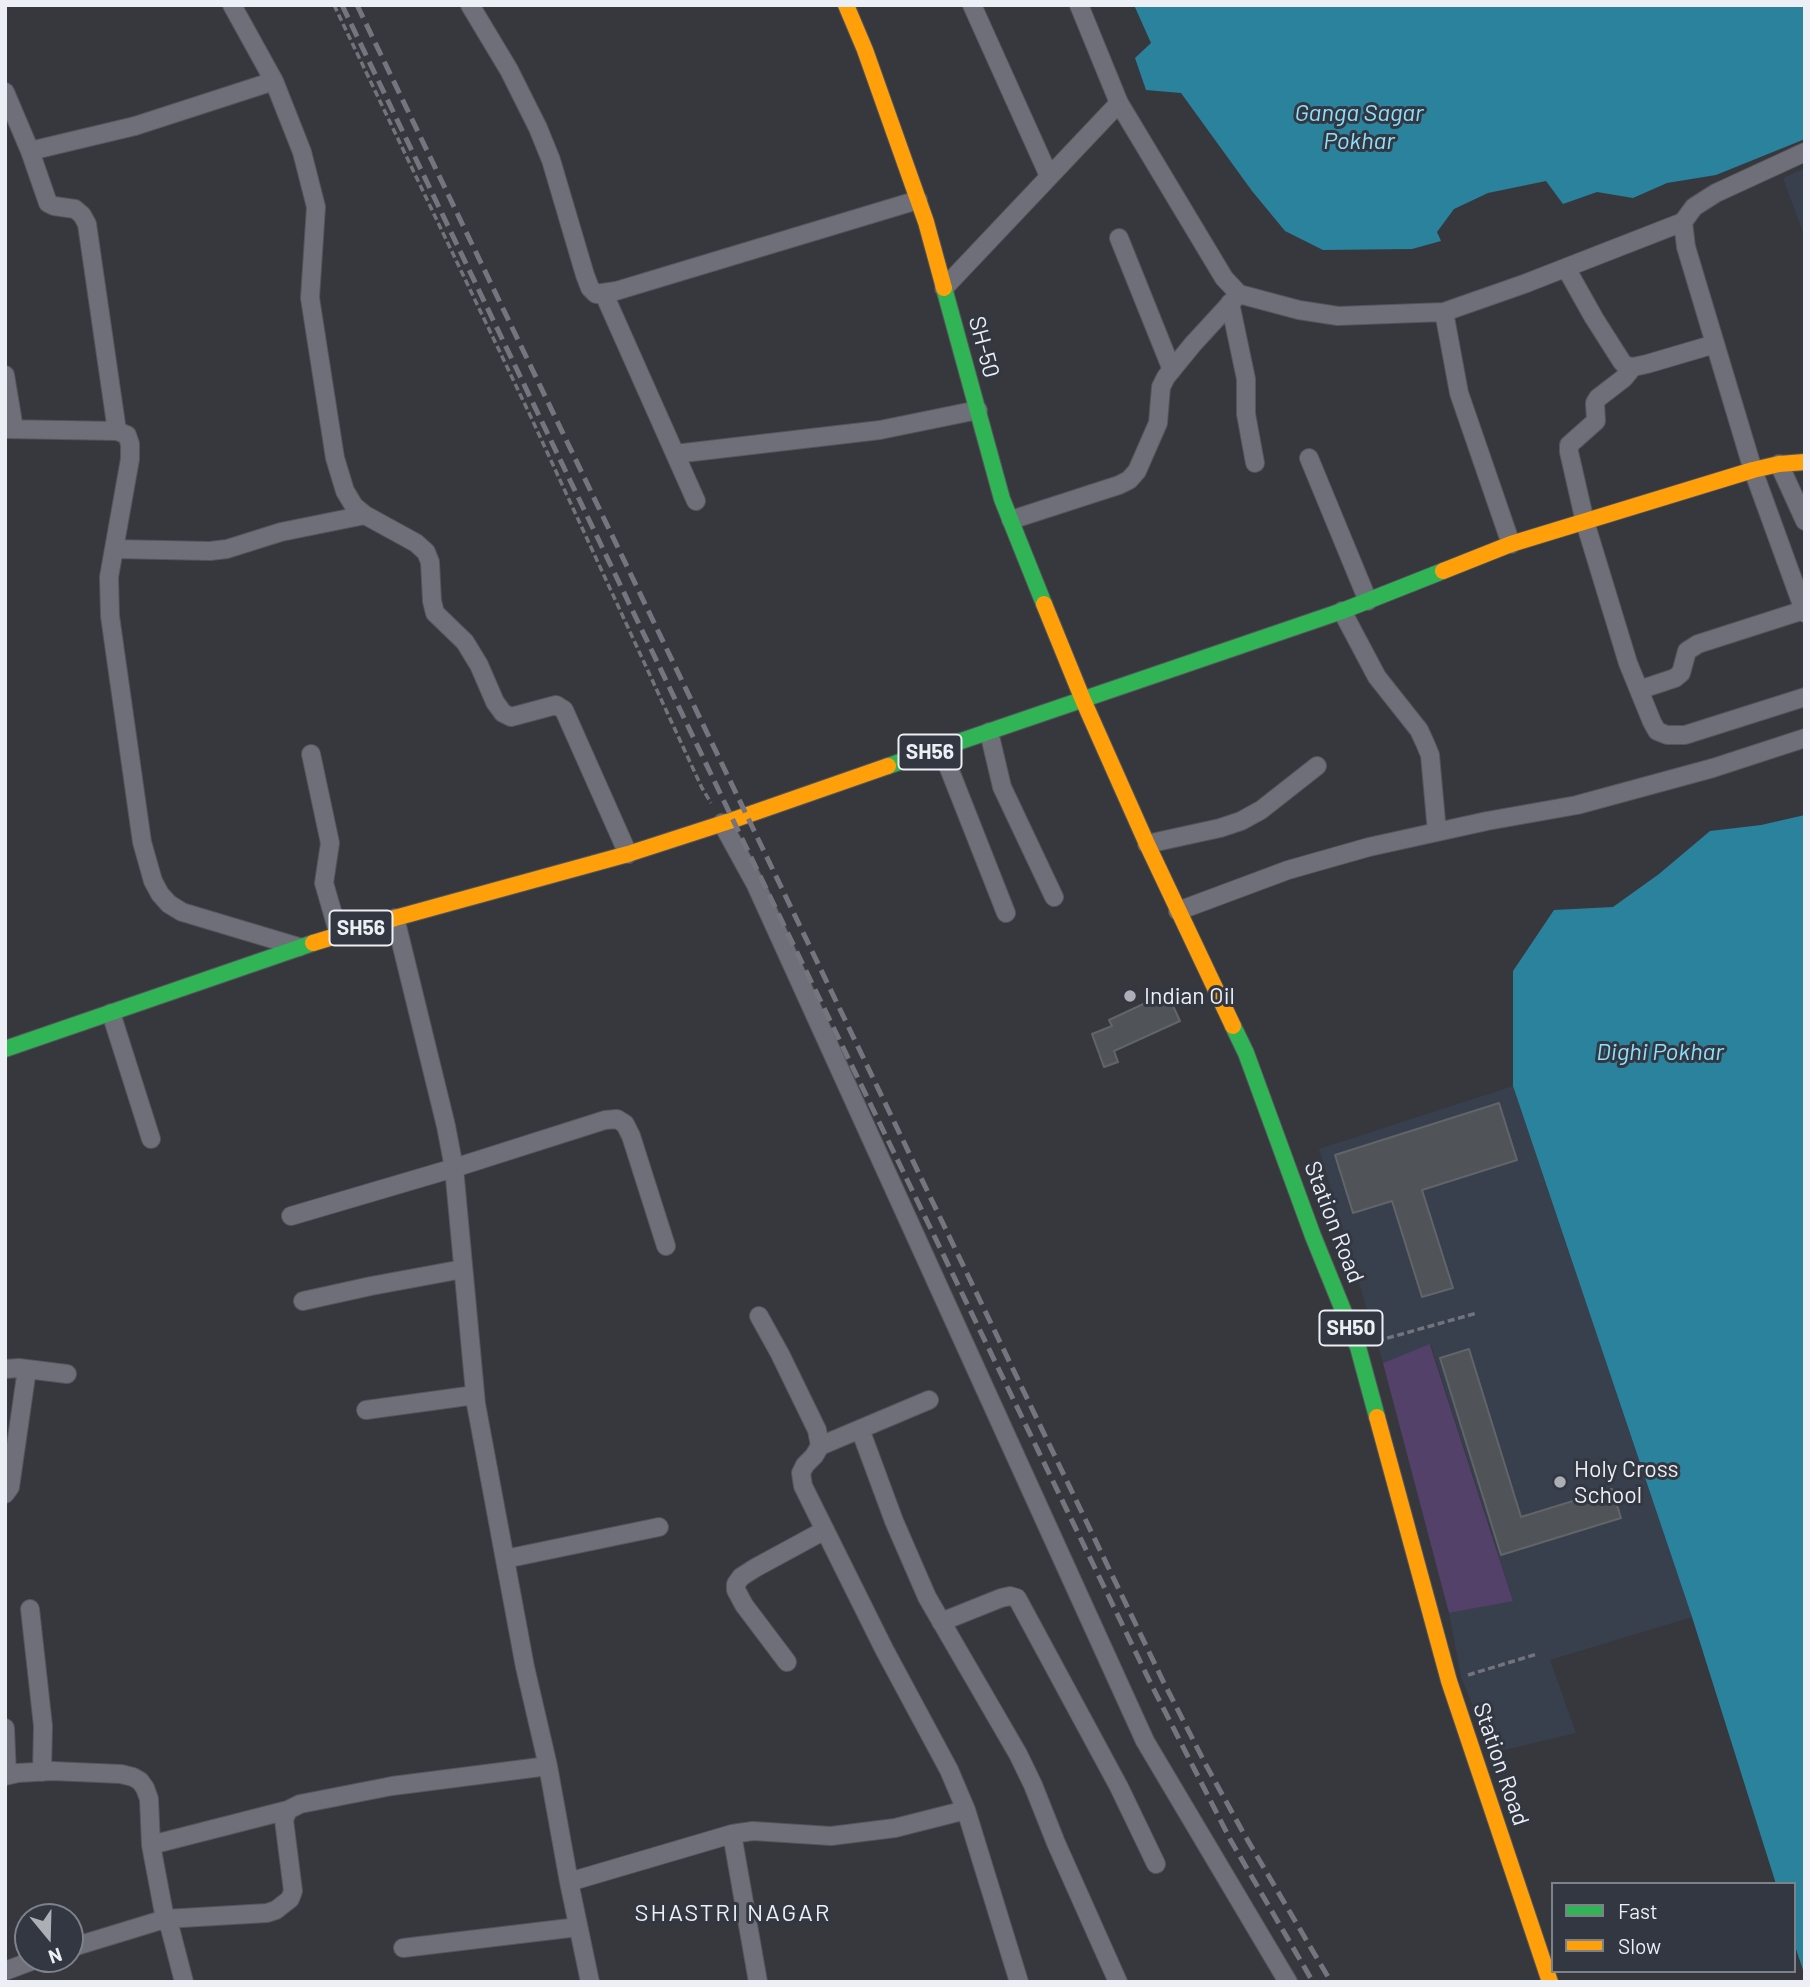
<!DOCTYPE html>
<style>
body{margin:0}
#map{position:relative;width:1810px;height:1987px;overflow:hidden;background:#36383e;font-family:Barlow,sans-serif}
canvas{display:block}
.frame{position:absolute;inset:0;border:7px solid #eceff5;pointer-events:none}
.legend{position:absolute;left:1551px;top:1882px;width:245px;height:91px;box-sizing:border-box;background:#333741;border:2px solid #7d8189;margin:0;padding:9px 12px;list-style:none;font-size:21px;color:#eceff5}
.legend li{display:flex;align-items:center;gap:14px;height:35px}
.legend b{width:35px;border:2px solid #7d8189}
.north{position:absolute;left:14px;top:1903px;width:70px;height:70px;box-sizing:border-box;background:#333741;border:2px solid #7d8189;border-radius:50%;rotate:161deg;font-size:19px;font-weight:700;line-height:28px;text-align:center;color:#eceff5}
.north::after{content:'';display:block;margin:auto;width:24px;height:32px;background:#acafb5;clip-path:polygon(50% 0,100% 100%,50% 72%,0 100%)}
</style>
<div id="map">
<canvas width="1810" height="1987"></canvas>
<div class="frame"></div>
<ul class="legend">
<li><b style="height:9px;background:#30b455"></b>Fast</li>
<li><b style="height:9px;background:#ff9f0a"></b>Slow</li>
</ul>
<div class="north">N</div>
</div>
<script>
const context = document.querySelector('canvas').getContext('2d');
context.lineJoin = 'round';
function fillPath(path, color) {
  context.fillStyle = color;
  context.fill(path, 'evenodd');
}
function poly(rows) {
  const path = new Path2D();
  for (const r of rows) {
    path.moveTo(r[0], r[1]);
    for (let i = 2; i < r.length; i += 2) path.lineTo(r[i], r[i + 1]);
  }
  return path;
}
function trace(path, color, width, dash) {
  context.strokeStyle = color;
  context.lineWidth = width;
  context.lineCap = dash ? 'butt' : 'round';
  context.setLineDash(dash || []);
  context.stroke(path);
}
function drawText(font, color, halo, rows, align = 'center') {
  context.font = font + ' Barlow,sans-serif';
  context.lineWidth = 6;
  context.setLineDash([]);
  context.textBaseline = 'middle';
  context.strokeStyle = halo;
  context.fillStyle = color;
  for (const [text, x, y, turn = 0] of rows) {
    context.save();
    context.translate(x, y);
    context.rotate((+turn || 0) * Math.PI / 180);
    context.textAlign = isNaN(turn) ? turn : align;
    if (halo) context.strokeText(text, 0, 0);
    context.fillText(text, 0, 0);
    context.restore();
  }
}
const built = poly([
 [1805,168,1805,238,1783,178],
 [1513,1086,1692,1617,1550,1660,1576,1733,1492,1753,1461,1677,1449,1613,1513,1600,1431,1345,1383,1363,1319,1149]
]);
const green = poly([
 [1430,1344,1430,1345,1513,1601,1449,1613,1383,1363]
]);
const water = poly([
 [1134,5,1805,5,1805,139,1716,175,1667,183,1633,198,1597,192,1563,204,1546,181,1488,193,1454,209,1437,232,1441,241,1412,249,1323,250,1285,231,1252,191,1181,93,1146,90,1135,58,1151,43],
 [1805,815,1805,1976,1794,1943,1794,1884,1776,1884,1692,1617,1513,1086,1513,971,1554,910,1613,907,1659,874,1710,831,1761,825]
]);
const building = poly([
 [1167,993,1180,1021,1114,1051,1118,1062,1104,1067,1092,1034,1112,1026,1109,1020,1167,993],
 [1499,1103,1517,1160,1422,1190,1453,1288,1422,1297,1392,1201,1353,1213,1335,1155,1499,1103],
 [1469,1349,1521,1517,1612,1489,1621,1518,1501,1555,1440,1358,1469,1349]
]);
const path = poly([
 [334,5,530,415,702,788,711,803],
 [1377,1341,1477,1313],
 [1468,1675,1537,1654]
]);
const street = poly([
 [232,5,274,81,302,152,316,207,310,298,335,458,345,491,354,506,365,515,416,543,426,552,430,562,432,601,435,613,465,642,479,665,495,702,503,713,511,717,556,705,564,710,628,854],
 [470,5,509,70,538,128,551,160,585,275,590,288,596,294,616,291,918,200],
 [972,5,1049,176],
 [1079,5,1119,103,1224,278,1239,294,1299,310,1338,316,1444,312,1524,284,1683,222],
 [5,92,30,151,48,203,54,206,75,209,82,215,87,224,117,431],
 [30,151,135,126,274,81],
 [1805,152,1716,193,1694,207,1683,222,1686,247,1753,470,1805,613],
 [1119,238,1172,370],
 [1566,268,1594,318,1622,362,1626,366,1633,367,1647,364,1715,344],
 [944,288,1119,103],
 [604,294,696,501],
 [1230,303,1246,379,1246,414,1255,463],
 [1444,312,1459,393,1511,544],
 [1633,367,1624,378,1598,398,1595,403,1596,421,1569,445,1569,452,1585,522,1628,663,1652,722,1657,731,1667,735,1685,735,1805,697],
 [5,375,14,429],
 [5,429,117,431,127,435,130,444,130,459,109,577,110,616,142,842,153,881,160,894,169,904,182,912,299,947],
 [675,454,880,430,978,410],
 [1309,458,1368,601],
 [1779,464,1805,521],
 [1011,520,1119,485,1129,480,1137,471,1158,423,1161,387,1166,377,1193,344,1239,294],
 [114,549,210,551,227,549,281,532,365,515],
 [1342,611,1377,677,1419,730,1425,743,1430,755,1437,832],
 [1639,690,1675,678,1681,673,1687,651,1698,644,1804,610],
 [989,732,1002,787,1054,897],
 [941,748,1006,913],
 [311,754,330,843,324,883,339,935],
 [722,823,756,885,1145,1741,1288,1982],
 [1147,844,1220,828,1241,821,1261,810,1317,766],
 [1178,911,1288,870,1369,847,1487,821,1577,805,1713,768,1805,738],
 [395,918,446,1126,454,1168,476,1404,525,1667,548,1766,569,1882,590,1982],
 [111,1013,151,1139],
 [291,1216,454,1168,605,1120,617,1119,625,1124,631,1136,666,1246],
 [303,1301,371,1286,463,1269],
 [759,1316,780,1354,817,1430,820,1446,814,1456,805,1465,801,1473,803,1486,884,1649,949,1770,966,1810,1019,1982],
 [5,1369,19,1368,67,1374],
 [366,1410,475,1395],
 [860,1429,894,1521,927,1597,1018,1754,1033,1785,1056,1843,1118,1982],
 [820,1446,929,1400],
 [5,1494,10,1487,27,1369],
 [505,1559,659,1527],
 [30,1609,43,1726,42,1772],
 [941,1622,1001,1598,1010,1596,1017,1598,1119,1787,1156,1864],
 [787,1662,744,1605,736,1590,736,1584,741,1577,755,1568,825,1530],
 [5,1728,7,1775],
 [5,1776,18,1773,52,1771,121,1774,133,1777,140,1781,145,1788,149,1799,151,1845,165,1919,267,1913,276,1910,290,1899,293,1891,284,1820,288,1810,300,1804,392,1786,548,1766],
 [732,1834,758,1982],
 [151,1845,288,1810],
 [569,1882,732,1834,753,1831,831,1836,895,1828,966,1810],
 [70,1948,165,1919,170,1928,184,1982],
 [403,1948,578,1927],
 [5,1971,37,1959]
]);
const fast = poly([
 [944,288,1002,499,1044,604],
 [888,766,1342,611,1443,571],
 [1233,1026,1246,1053,1313,1236,1358,1347,1377,1417],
 [5,1049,313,943]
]);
const slow = poly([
 [846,5,865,50,926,222,944,288],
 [1443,571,1511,544,1753,470,1779,464,1805,462],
 [1044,604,1083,700,1147,844,1233,1026],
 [313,943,395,918,628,854,733,820,888,766],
 [1377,1417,1449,1681,1550,1982]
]);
const rail = poly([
 [342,5,733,820,1152,1686,1231,1841,1313,1982],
 [357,5,1163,1681,1206,1765,1244,1834,1331,1982]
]);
const markers = [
 [1130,996,7,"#acafb5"],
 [1560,1482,7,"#acafb5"]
];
const shields = [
 [930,752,63],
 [361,928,63],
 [1351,1328,63]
];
const shieldNames = [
 ["SH56",930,752],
 ["SH56",361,928],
 ["SH50",1351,1328]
];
const streetNames = [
 ["SH-50",984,347,75],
 ["Station Road",1334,1222,69],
 ["Station Road",1501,1764,71]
];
const poiNames = [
 ["Indian Oil",1144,996],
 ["Holy Cross",1574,1469],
 ["School",1574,1495]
];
const waterNames = [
 ["Ganga Sagar",1359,113],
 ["Pokhar",1359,141],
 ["Dighi Pokhar",1660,1052]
];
const neighbourhoodNames = [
 ["SHASTRI NAGAR",733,1913]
];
fillPath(built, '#383f4d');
fillPath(green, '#544169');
fillPath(water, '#2a829d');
fillPath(building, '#505357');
trace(building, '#616569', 2);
trace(street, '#54565a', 20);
trace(fast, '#54565a', 18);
trace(slow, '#54565a', 18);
trace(path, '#72747b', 3.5, [7, 3.5]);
trace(street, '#6f6f7a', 18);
trace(fast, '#30b455', 16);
trace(slow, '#ff9f0a', 16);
trace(rail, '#74757e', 5, [14, 7]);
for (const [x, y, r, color] of markers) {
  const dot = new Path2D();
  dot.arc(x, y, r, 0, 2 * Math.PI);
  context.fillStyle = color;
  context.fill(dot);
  trace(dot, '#333741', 2.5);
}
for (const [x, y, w] of shields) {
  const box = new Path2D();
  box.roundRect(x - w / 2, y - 17.5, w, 35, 5);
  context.fillStyle = '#333741';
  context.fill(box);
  trace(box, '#eceff5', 2);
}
drawText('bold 21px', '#eceff5', null, shieldNames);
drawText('23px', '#eceff5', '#333741', streetNames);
drawText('23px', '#eceff5', '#333741', poiNames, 'left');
drawText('italic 24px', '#8de0fc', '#333741', waterNames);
context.letterSpacing = '2px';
drawText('24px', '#eceff5', '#333741', neighbourhoodNames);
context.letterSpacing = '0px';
</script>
